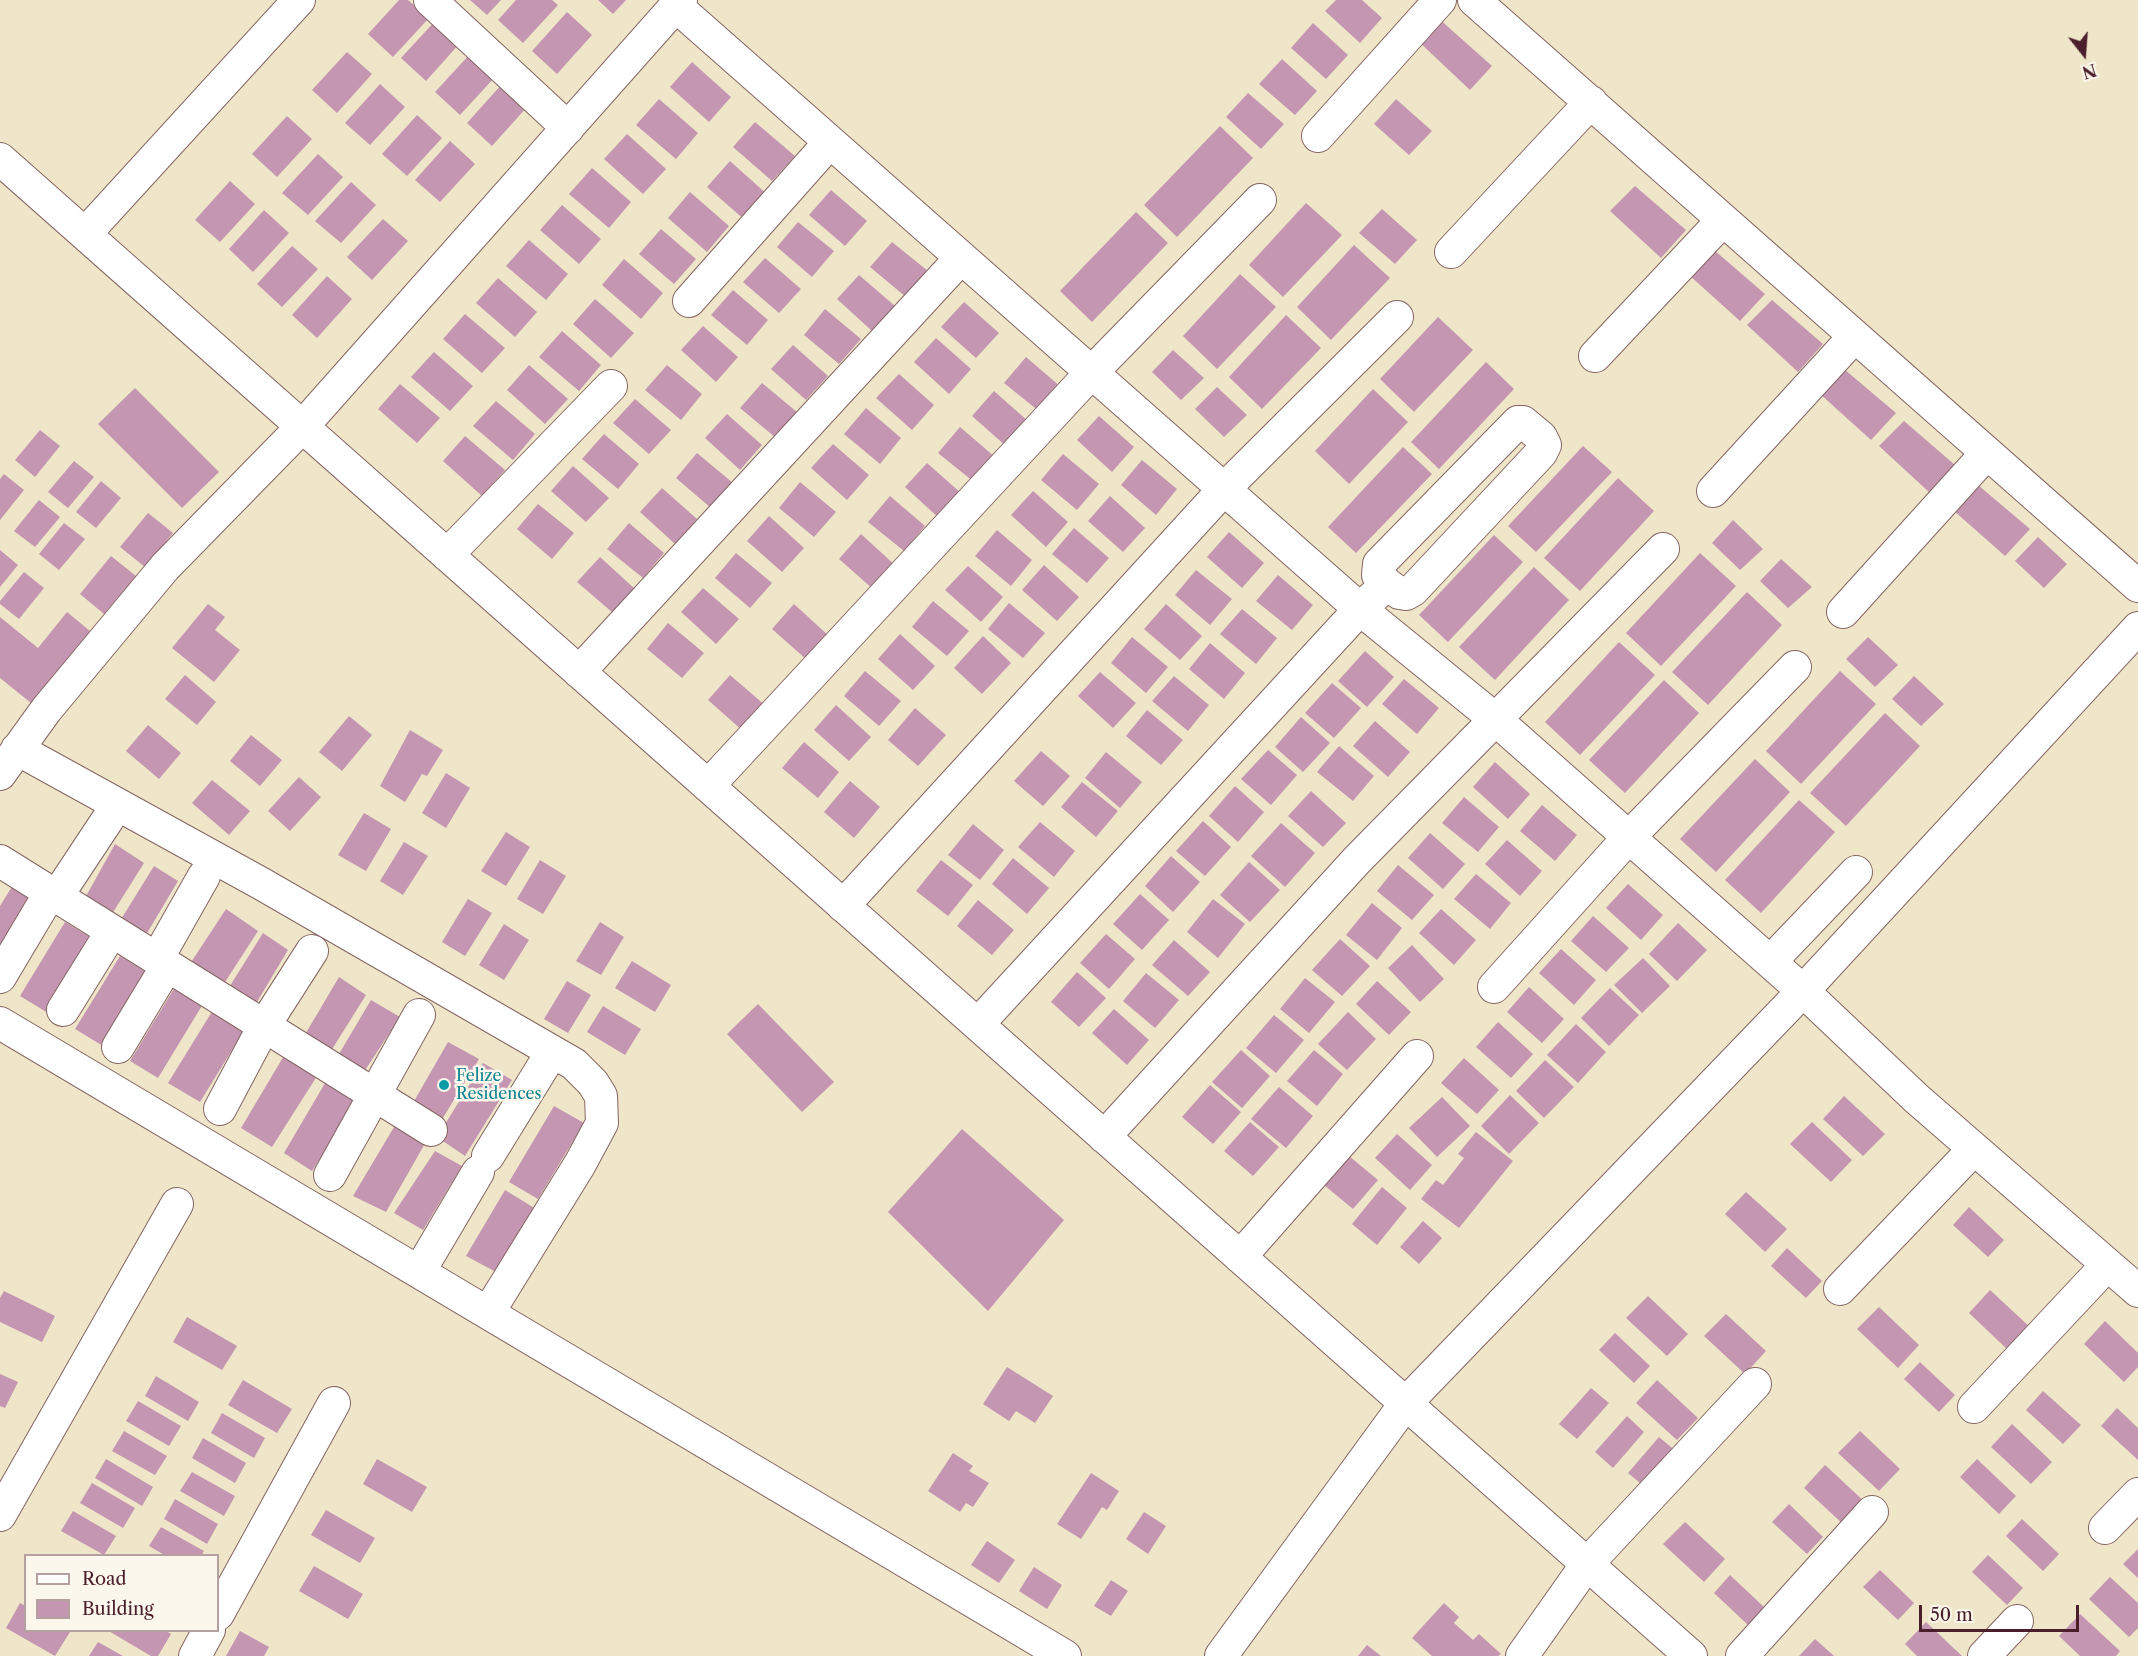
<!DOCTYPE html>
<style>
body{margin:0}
#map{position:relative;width:2138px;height:1656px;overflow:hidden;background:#efe6c9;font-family:"Libre Caslon Text",serif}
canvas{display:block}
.legend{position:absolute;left:24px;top:1554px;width:195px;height:78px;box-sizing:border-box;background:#fbf7ec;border:2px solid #b4a19f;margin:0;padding:8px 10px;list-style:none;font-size:18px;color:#4a1f2b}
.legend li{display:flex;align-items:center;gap:12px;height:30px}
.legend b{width:30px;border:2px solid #b4a19f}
.north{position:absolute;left:2054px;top:24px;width:60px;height:60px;-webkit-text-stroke:4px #fbf7ec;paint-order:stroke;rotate:163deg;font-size:16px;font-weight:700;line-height:24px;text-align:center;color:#4a1f2b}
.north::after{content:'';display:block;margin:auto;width:21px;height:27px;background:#4a1f2b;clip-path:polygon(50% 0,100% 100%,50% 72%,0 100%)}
.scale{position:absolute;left:1919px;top:1605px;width:160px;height:27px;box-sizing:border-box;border:3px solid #4a1f2b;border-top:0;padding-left:8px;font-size:18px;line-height:21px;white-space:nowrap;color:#4a1f2b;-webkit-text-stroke:4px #fbf7ec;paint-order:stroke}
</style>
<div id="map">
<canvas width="2138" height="1656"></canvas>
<ul class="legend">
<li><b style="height:8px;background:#fff"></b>Road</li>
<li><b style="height:16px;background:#c496b1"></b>Building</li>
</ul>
<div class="north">N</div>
<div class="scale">50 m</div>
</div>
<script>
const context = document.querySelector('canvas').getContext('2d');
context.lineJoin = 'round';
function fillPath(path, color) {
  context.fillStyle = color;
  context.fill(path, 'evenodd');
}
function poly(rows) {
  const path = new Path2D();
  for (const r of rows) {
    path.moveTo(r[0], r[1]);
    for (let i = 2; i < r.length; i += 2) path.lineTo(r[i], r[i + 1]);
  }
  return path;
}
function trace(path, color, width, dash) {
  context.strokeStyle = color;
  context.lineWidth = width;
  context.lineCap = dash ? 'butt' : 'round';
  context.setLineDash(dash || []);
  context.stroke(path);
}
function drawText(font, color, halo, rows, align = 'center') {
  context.font = font + ' "Libre Caslon Text",serif';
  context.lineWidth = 5;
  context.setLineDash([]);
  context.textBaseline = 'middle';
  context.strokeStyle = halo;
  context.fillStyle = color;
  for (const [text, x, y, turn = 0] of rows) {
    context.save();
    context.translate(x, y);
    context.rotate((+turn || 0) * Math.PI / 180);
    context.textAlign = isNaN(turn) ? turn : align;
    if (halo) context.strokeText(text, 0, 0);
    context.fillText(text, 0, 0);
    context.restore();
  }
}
const building = poly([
 [399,0,408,0,429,18,393,57,368,34],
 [470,0,501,0,487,15],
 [516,0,552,0,558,5,523,43,498,20],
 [598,0,626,0,613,14],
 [1336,0,1362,0,1382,18,1360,43,1325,11],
 [567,12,592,35,557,74,532,51],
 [1437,17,1492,66,1470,90,1417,40],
 [436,20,461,42,426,81,401,58],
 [1313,23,1348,55,1326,79,1291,48],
 [347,52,372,74,337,113,312,90],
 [470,54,495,77,460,115,435,92],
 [1282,59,1317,91,1295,115,1259,84],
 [692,62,731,97,709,122,670,87],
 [380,84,405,107,370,145,345,123],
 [502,84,527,107,492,146,467,123],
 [1248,93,1284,124,1261,149,1226,117],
 [659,99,698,133,676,159,636,125],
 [1396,99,1432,131,1409,155,1374,124],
 [417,115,442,138,407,176,382,154],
 [287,116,312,139,277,177,252,154],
 [755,122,795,156,772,181,733,147],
 [1220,126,1253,158,1177,237,1144,205],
 [627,134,666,169,643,194,604,159],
 [450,141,475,164,440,202,415,180],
 [318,154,343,177,308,215,282,193],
 [730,161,769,196,746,221,707,187],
 [592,168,631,202,609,228,569,194],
 [230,181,255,204,220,242,195,220],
 [351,182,376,205,341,243,315,221],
 [1635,186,1686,230,1661,258,1610,211],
 [831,190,867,221,845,246,809,215],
 [690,192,729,226,707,252,668,218],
 [1306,203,1342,235,1283,297,1249,265],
 [562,205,601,239,579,264,540,230],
 [1382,209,1417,240,1395,264,1359,233],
 [264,210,289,233,253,272,229,249],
 [1136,212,1168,243,1092,322,1060,291],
 [383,219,408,241,372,280,347,257],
 [798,222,834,251,812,277,777,247],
 [661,229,696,259,674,284,639,254],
 [529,240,568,274,546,300,506,266],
 [892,242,928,271,906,297,870,267],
 [1354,245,1390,278,1331,340,1297,307],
 [292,246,318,269,282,307,257,284],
 [1714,250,1765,294,1740,321,1689,275],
 [765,258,801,289,779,313,743,282],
 [624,259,663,293,641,319,602,285],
 [1240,274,1276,307,1217,369,1183,336],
 [859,275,895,306,872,331,837,299],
 [327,276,352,299,317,338,292,315],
 [498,278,537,312,515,337,476,303],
 [733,290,768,320,747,345,711,315],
 [595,299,634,333,611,358,573,324],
 [1772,300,1823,344,1798,372,1747,325],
 [964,302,999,333,976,358,941,327],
 [825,309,861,339,839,364,804,335],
 [465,314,505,348,482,373,443,339],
 [1286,315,1321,348,1262,409,1229,377],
 [1438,317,1473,350,1414,412,1380,379],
 [703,326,738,357,716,382,681,350],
 [562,331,601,365,579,391,539,357],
 [936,338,971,369,949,394,914,362],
 [793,345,828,376,806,400,771,369],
 [1173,350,1204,378,1181,400,1152,372],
 [434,352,473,386,450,411,411,377],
 [1026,357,1061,387,1040,412,1004,383],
 [1486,362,1514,389,1439,469,1411,442],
 [529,365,568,399,545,424,507,390],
 [667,365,702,394,681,420,645,390],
 [1844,369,1896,413,1871,440,1819,393],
 [899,374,934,405,912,430,876,398],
 [762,383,797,412,776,438,740,408],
 [400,384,440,418,417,443,378,409],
 [1217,387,1247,415,1224,437,1195,409],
 [135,388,219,472,182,508,98,424],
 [1373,389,1408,422,1349,484,1315,451],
 [994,391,1029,422,1007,447,972,416],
 [635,399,671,430,649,454,613,423],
 [496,401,535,434,513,460,473,426],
 [866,408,901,438,880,464,844,434],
 [727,414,762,445,740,470,705,438],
 [1099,416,1134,447,1112,472,1077,440],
 [1904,421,1955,465,1930,493,1879,446],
 [960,427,995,457,974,482,938,453],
 [40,430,60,446,35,477,15,460],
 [604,434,639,464,618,489,582,459],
 [465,436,505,470,482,496,443,461],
 [833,444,869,475,847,500,811,468],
 [1583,446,1612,472,1536,552,1508,526],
 [1403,447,1432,474,1356,553,1328,527],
 [697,453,733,483,711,508,676,478],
 [1063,454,1099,484,1077,510,1041,480],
 [1142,460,1177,489,1156,515,1121,485],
 [74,461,94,477,68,508,48,492],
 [927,463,962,494,940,519,905,487],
 [573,466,609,498,586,522,551,491],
 [4,474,24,490,0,520,0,479],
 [1618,478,1654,511,1580,591,1544,558],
 [101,481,121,498,96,528,76,512],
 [800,482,836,512,814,537,779,508],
 [1978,485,2030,529,2005,556,1953,510],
 [662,488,697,519,675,544,640,512],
 [1033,491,1068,522,1046,547,1011,515],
 [890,496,925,526,904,551,868,522],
 [1110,496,1145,528,1123,552,1088,521],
 [39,500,60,517,35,547,14,531],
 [538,504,574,533,552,559,517,529],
 [148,513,173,533,145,567,120,547],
 [769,516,804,548,782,572,747,541],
 [1733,520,1763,549,1740,570,1712,543],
 [64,523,85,539,59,570,39,554],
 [629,523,664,553,643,578,607,549],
 [1074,528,1109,558,1087,583,1052,554],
 [997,530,1032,560,1011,586,975,556],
 [1229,532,1264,563,1242,588,1207,557],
 [861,534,896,566,874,590,839,559],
 [1494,535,1523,562,1448,642,1419,615],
 [2038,537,2067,564,2044,588,2015,561],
 [0,550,18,565,0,587],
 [736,553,772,583,750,608,715,578],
 [1700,553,1736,586,1661,666,1626,633],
 [111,556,136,576,104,614,80,594],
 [600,557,635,589,613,613,577,582],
 [1781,559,1812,587,1788,608,1760,581],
 [1044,565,1079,597,1057,621,1022,590],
 [968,566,1003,597,981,622,945,590],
 [1534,567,1569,600,1495,680,1459,647],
 [1196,570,1232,599,1210,625,1175,595],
 [24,572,44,588,19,619,0,604,0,601],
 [1278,575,1313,605,1292,630,1256,601],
 [703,588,739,619,716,644,681,612],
 [1747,592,1782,625,1708,705,1672,672],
 [933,601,969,631,947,656,912,627],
 [1009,603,1045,633,1023,658,988,629],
 [208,604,225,617,215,630,240,650,214,682,172,648],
 [794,604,829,636,807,660,772,629],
 [1166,604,1202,636,1180,660,1144,629],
 [1242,609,1277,638,1256,664,1220,634],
 [67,612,90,631,31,703,0,678,0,617,38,648],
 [668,623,704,653,682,678,647,649],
 [900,634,935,666,913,690,878,659],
 [983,636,1011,663,982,694,954,668],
 [1132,637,1168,667,1146,693,1111,663],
 [1868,637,1898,665,1875,687,1846,659],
 [1619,642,1655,675,1580,755,1545,722],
 [1210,643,1245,673,1224,699,1189,669],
 [1365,651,1394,677,1367,707,1338,681],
 [865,671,901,701,879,726,844,696],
 [1840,671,1876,704,1801,784,1766,751],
 [1100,672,1136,703,1113,728,1078,696],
 [185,675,216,702,197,725,165,699],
 [730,675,766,706,743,731,708,700],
 [1174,676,1209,705,1188,731,1152,701],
 [1914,676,1944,704,1921,726,1892,699],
 [1404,679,1439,708,1417,734,1382,704],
 [1664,680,1699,713,1625,793,1589,760],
 [1332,683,1361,708,1334,738,1305,713],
 [836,705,871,737,849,761,814,730],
 [915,708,946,735,918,766,888,740],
 [1147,710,1183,740,1161,765,1126,736],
 [1885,713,1920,746,1846,826,1810,793],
 [349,716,372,735,342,771,319,752],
 [1301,717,1330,743,1303,772,1275,747],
 [1375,721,1410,752,1388,777,1353,746],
 [148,725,181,753,159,779,126,751],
 [410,730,443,750,427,776,422,774,405,802,380,786],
 [251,735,282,760,260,786,230,761],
 [804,742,839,772,818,798,782,768],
 [1339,746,1374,776,1353,801,1317,772],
 [1268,750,1297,775,1271,805,1241,779],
 [1041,751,1070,776,1043,806,1014,781],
 [1106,752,1142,782,1120,808,1085,778],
 [1755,759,1790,792,1716,872,1680,839],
 [1495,762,1530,794,1508,819,1473,787],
 [446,773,470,788,446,828,422,813],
 [299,777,321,797,290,831,268,811],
 [212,780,250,811,229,835,192,803],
 [850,781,880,807,854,838,824,812],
 [1082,782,1118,811,1096,837,1061,807],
 [1235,786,1264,812,1238,842,1209,816],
 [1311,791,1346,823,1323,847,1288,816],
 [1464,797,1499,827,1478,852,1442,823],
 [1799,800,1835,832,1761,913,1725,880],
 [1542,805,1577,835,1555,861,1520,831],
 [364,813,391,829,366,871,338,855],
 [1203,821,1231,847,1205,876,1176,851],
 [1040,822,1075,851,1054,877,1018,847],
 [1281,823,1315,853,1285,887,1251,856],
 [973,824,1004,850,980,880,948,855],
 [506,832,530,847,506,886,481,871],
 [1430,833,1465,864,1443,889,1408,858],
 [1507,840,1542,871,1520,896,1485,864],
 [404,842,428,856,403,895,380,881],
 [115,844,144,863,107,922,80,907],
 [1171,856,1200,882,1173,912,1145,886],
 [1013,858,1049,888,1027,914,992,884],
 [540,860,566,876,543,914,517,899],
 [941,860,973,885,948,916,916,891],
 [1249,862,1280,890,1250,922,1220,895],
 [1398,865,1434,895,1412,920,1377,891],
 [154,866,178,881,140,945,115,929],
 [1476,874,1511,903,1490,929,1454,899],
 [1628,884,1663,915,1641,940,1606,908],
 [13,885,41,902,0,969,0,906],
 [1140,894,1169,920,1142,950,1113,924],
 [468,899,492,913,465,956,442,942],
 [1213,899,1245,924,1218,958,1187,932],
 [978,900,1014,930,992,955,957,926],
 [1372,903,1402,928,1377,960,1346,935],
 [226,909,258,931,218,993,184,973],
 [1441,909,1476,940,1454,965,1419,933],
 [1593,916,1629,948,1606,972,1571,941],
 [65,922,93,939,48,1013,20,996],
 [600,922,624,937,601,975,576,961],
 [1678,923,1707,950,1677,981,1649,954],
 [504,924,529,940,504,980,479,965],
 [263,933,288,950,251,1012,223,997],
 [1106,934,1135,959,1109,989,1080,963],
 [1340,939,1370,966,1342,996,1312,970],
 [1174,940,1210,972,1188,996,1152,965],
 [1412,945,1444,979,1420,1002,1388,968],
 [1561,949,1596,980,1574,1005,1539,973],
 [120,956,148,973,103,1046,75,1029],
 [1643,958,1670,986,1642,1013,1614,985],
 [632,961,671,985,655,1012,615,988],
 [1077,972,1106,998,1079,1027,1051,1002],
 [1146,973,1179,1000,1155,1028,1123,1001],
 [339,977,366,995,326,1059,300,1043],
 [1305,978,1335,1002,1309,1033,1280,1009],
 [567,981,591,995,568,1033,544,1019],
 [1377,981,1411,1012,1389,1035,1356,1004],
 [175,987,203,1004,158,1078,130,1061],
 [1529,987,1564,1019,1542,1043,1507,1012],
 [1610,988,1639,1015,1609,1046,1581,1018],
 [371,1000,400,1017,360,1078,333,1064],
 [758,1004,834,1082,802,1112,727,1034],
 [603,1006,641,1029,625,1055,587,1032],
 [1114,1009,1149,1040,1127,1065,1092,1033],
 [213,1010,245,1029,200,1102,168,1083],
 [1348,1012,1376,1039,1347,1070,1318,1044],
 [1274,1015,1304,1040,1276,1073,1246,1048],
 [1498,1022,1533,1054,1511,1078,1476,1047],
 [1576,1024,1606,1052,1578,1083,1547,1055],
 [448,1042,479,1059,438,1126,409,1110],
 [1241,1050,1270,1076,1242,1108,1212,1082],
 [1314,1050,1343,1074,1317,1106,1287,1081],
 [285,1054,319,1073,272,1147,241,1128],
 [1464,1058,1499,1090,1477,1114,1441,1083],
 [1545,1060,1574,1087,1544,1118,1516,1091],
 [483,1063,512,1080,465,1156,437,1137],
 [328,1078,359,1098,312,1171,284,1153],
 [1210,1085,1241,1112,1213,1144,1182,1117],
 [1279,1087,1313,1116,1286,1148,1251,1119],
 [1510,1095,1539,1123,1509,1154,1481,1126],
 [1844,1096,1885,1134,1863,1156,1823,1119],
 [1442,1097,1470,1126,1437,1157,1409,1128],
 [554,1106,584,1123,538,1199,509,1182],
 [397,1122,427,1140,386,1212,353,1196],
 [1250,1122,1279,1147,1253,1176,1224,1151],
 [1812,1122,1852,1160,1831,1182,1790,1144],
 [962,1129,1064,1220,988,1311,888,1212],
 [1476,1132,1513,1161,1459,1228,1421,1199,1436,1180,1443,1185,1464,1158,1458,1154],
 [1397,1134,1432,1165,1410,1190,1375,1158],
 [435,1151,462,1166,423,1230,394,1213],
 [1349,1156,1378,1180,1353,1209,1324,1185],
 [1382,1187,1407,1208,1377,1245,1352,1224],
 [505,1190,536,1209,496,1272,466,1256],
 [1746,1192,1787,1229,1765,1252,1725,1214],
 [1969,1207,2004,1240,1988,1257,1953,1225],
 [1423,1221,1442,1238,1419,1264,1400,1247],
 [1787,1248,1822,1281,1806,1298,1771,1266],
 [1990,1290,2031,1328,2009,1351,1969,1313],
 [4,1291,55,1316,42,1342,0,1322,0,1298],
 [1648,1296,1688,1334,1667,1356,1626,1318],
 [1879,1307,1919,1345,1898,1368,1857,1329],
 [1726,1314,1766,1351,1745,1374,1704,1336],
 [187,1317,237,1346,222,1370,173,1342],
 [2105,1321,2138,1353,2138,1367,2124,1382,2084,1344],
 [1615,1333,1650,1366,1634,1383,1599,1350],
 [1920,1362,1955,1395,1939,1412,1904,1379],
 [1007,1367,1053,1396,1035,1423,1016,1411,1009,1421,983,1404],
 [0,1374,18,1382,5,1408,0,1406],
 [156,1376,199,1402,188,1421,145,1396],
 [243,1380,292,1409,277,1433,228,1405],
 [1657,1380,1698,1418,1677,1440,1636,1403],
 [1591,1388,1609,1403,1577,1439,1559,1424],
 [2043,1391,2081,1425,2063,1444,2026,1410],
 [138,1401,181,1426,169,1446,126,1421],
 [2117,1408,2138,1428,2138,1460,2101,1426],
 [222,1413,265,1438,254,1458,211,1433],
 [1627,1416,1644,1432,1613,1468,1595,1452],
 [2012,1424,2052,1462,2031,1484,1991,1447],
 [124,1431,167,1456,155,1475,112,1451],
 [1860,1431,1900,1469,1879,1491,1838,1453],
 [1659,1437,1677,1452,1646,1488,1628,1473],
 [203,1438,246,1463,235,1483,192,1458],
 [953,1453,973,1466,969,1471,989,1483,973,1507,966,1503,960,1512,928,1491],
 [106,1459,153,1487,142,1506,95,1478],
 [377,1459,427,1487,412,1512,363,1484],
 [1977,1459,2016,1496,1999,1514,1960,1477],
 [1825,1465,1866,1503,1844,1525,1804,1488],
 [192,1472,235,1496,224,1516,180,1491],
 [1091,1473,1119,1491,1107,1510,1102,1507,1081,1539,1057,1524],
 [92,1483,135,1508,123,1528,80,1503],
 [175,1499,218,1524,207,1544,164,1519],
 [1789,1504,1823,1537,1807,1554,1772,1522],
 [326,1510,375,1538,360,1563,311,1535],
 [73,1511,116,1536,104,1555,61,1531],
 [1144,1512,1166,1526,1148,1554,1126,1539],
 [2022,1519,2059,1554,2043,1571,2006,1536],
 [1685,1522,1725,1559,1704,1582,1663,1544],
 [161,1527,204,1551,201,1556,166,1556,149,1546],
 [987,1541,1015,1560,999,1583,971,1565],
 [2138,1549,2138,1578,2123,1564],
 [1988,1555,2023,1588,2007,1605,1972,1572],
 [314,1566,363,1594,348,1619,299,1591],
 [1034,1567,1062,1585,1047,1609,1019,1591],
 [1880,1570,1914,1603,1898,1620,1863,1587],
 [1730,1575,1765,1608,1748,1625,1714,1593],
 [2110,1577,2138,1603,2138,1628,2129,1637,2089,1599],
 [1111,1580,1128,1591,1111,1616,1094,1606],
 [20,1603,26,1606,26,1630,70,1632,55,1656,6,1628],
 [1444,1603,1459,1617,1454,1623,1473,1640,1479,1634,1501,1654,1498,1656,1432,1656,1412,1638],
 [2080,1614,2120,1651,2116,1656,2080,1656,2059,1636],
 [1926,1622,1962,1656,1917,1656,1905,1644],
 [107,1630,165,1630,171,1634,158,1656,151,1656],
 [240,1631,269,1647,264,1656,226,1656],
 [1815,1639,1834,1656,1799,1656],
 [98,1642,123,1656,89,1656],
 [1367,1645,1381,1656,1358,1656]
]);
const minor = poly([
 [430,0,568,128],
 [1474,0,2138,586],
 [676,6,1360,609,1495,719,1803,991,1917,1099,2138,1291],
 [1318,136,1440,0],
 [0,159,1691,1656],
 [85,234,299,0],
 [1451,252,1591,102],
 [689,301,830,142],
 [1595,356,1723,220],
 [1518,422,1523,422,1541,437,1545,445,1541,453,1413,590,1406,594,1399,593,1387,584,1378,575,1379,564,1518,422],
 [1713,491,1854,337],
 [447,555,611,386],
 [1843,612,1986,454],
 [579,672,961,258],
 [17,749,262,884,574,1064,593,1083,601,1096,602,1123,580,1164,488,1313],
 [0,774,46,710,165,567,302,427,681,0],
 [708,786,1091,373,1260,200],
 [0,861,431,1130],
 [57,896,108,819],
 [843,906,1225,488,1397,317],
 [157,959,204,876],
 [1770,962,1856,872],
 [0,977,50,893],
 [1494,987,1629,837,1795,667],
 [63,1010,112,931],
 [0,1023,1065,1656],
 [978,1024,1360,609,1387,584],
 [118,1047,167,966],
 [220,1109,264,1026,312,951],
 [1104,1137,1357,860,1663,549],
 [488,1156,552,1052],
 [330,1175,419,1015],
 [1240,1257,1417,1056],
 [419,1272,478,1172],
 [1840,1289,1974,1149],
 [1974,1407,2107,1265],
 [0,1515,177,1204],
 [2105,1528,2138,1494],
 [218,1614,334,1403],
 [195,1656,209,1630],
 [1221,1656,1405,1404,1803,991,2138,628],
 [1522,1656,1587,1564,1755,1384],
 [1742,1656,1872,1512],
 [1984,1656,2017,1621]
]);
const markers = [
 [444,1085,6,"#0f9aa8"]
];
const cultureNames = [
 ["Felize",456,1076],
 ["Residences",456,1094]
];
fillPath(building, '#c496b1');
trace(minor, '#846562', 34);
trace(minor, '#fff', 32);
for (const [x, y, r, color] of markers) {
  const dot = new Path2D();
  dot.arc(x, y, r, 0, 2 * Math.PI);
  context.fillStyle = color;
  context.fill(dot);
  trace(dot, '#fbf7ec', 2);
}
drawText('16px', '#0d838f', '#fbf7ec', cultureNames, 'left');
</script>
